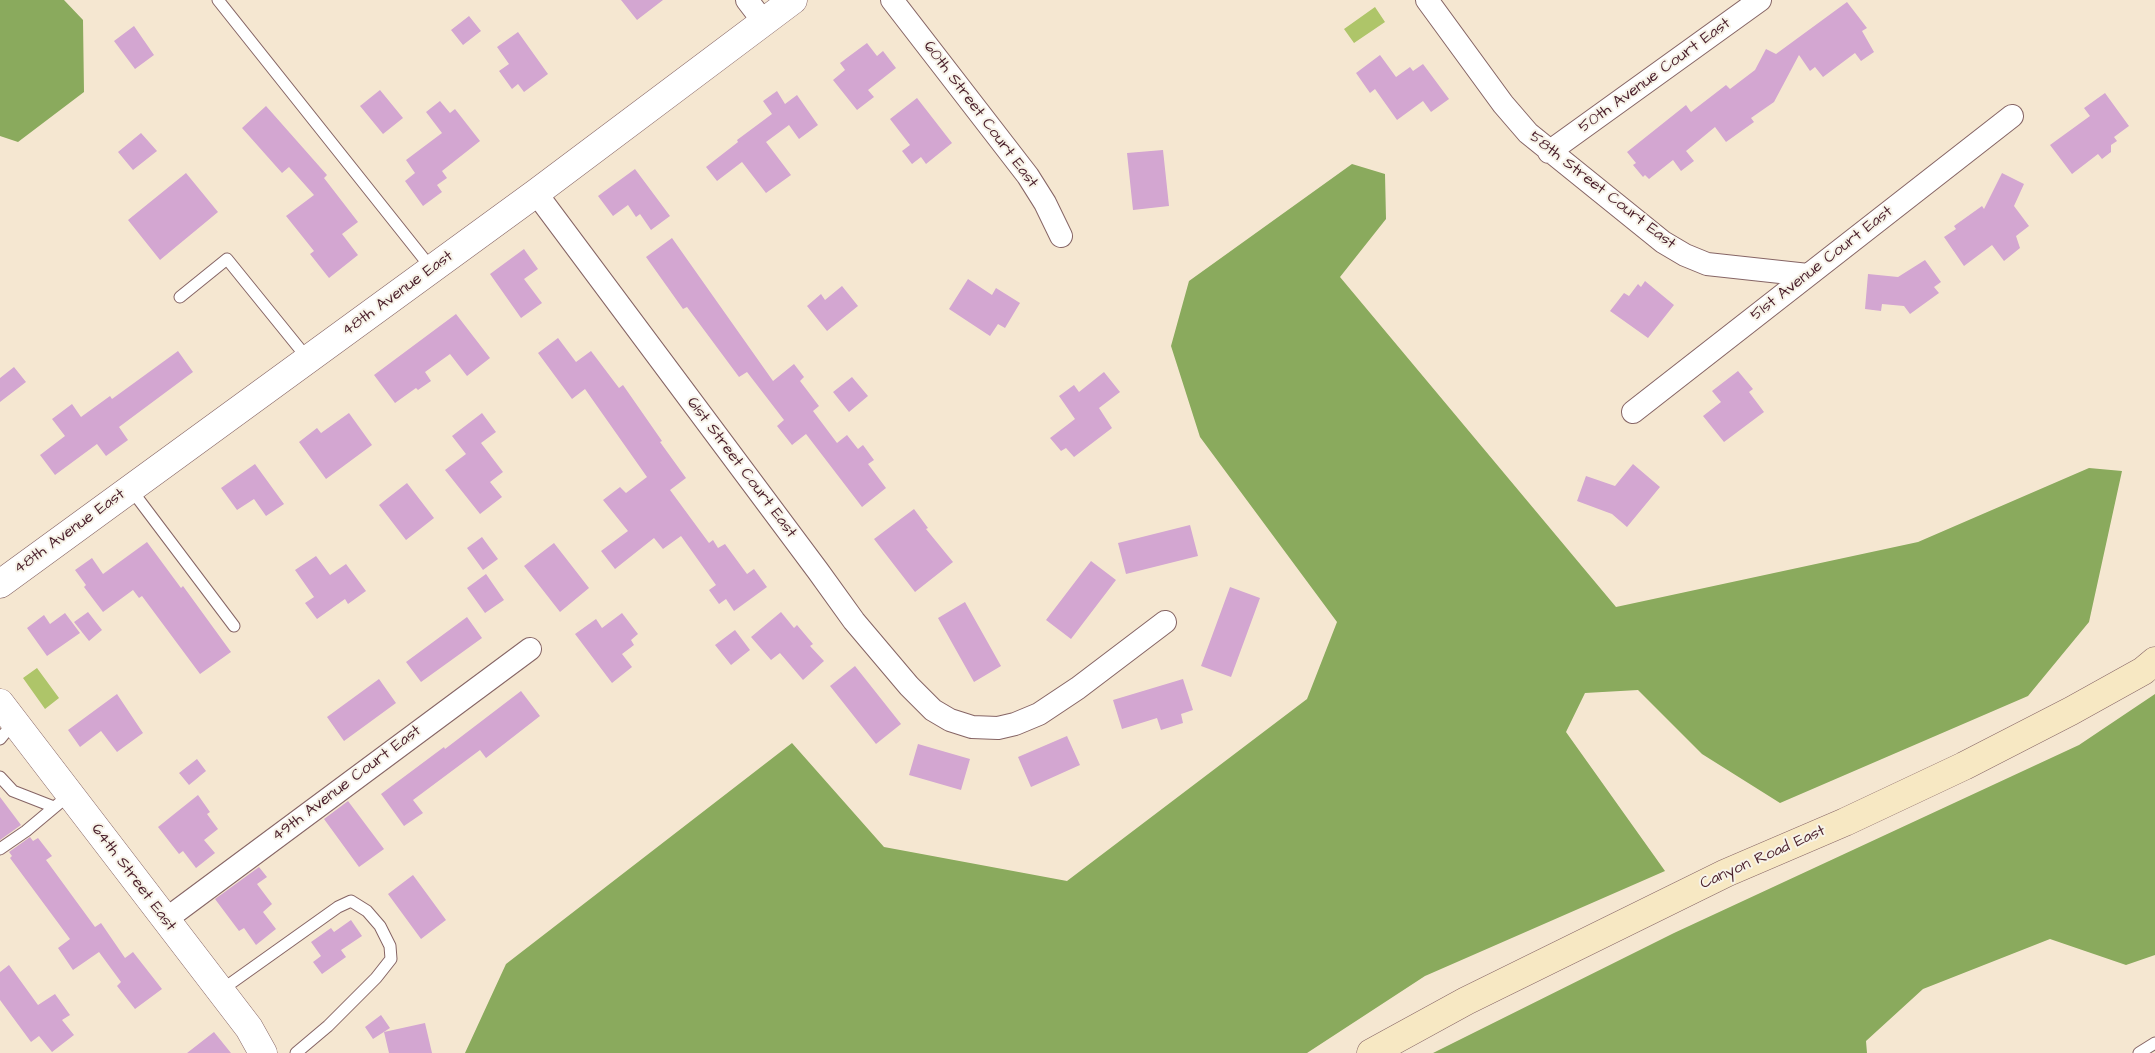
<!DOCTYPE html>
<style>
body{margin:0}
canvas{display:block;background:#f5e7d1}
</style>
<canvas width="2155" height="1053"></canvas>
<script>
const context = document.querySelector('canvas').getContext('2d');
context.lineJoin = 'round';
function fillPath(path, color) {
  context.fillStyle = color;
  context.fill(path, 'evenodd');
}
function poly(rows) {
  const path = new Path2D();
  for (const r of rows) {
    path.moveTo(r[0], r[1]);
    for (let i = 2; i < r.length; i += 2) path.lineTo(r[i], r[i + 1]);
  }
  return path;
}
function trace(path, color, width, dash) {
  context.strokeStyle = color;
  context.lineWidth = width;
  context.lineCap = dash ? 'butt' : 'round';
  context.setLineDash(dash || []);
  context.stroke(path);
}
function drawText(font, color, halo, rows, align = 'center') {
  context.font = font + ' "Architects Daughter",sans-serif';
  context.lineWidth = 4;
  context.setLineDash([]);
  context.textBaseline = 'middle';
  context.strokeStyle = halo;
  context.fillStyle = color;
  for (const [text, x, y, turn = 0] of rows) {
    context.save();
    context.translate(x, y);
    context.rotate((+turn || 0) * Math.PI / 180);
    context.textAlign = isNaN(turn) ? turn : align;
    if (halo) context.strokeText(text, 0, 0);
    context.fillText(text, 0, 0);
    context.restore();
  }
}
const green = poly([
 [1375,7,1385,22,1354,43,1344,29],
 [37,668,59,698,45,709,23,678]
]);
const forest = poly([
 [0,0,64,0,83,20,84,92,18,142,0,136],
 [1352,164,1385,174,1386,219,1340,277,1616,607,1918,542,2089,468,2122,471,2089,622,2028,696,1780,803,1702,754,1638,690,1585,693,1566,732,1665,871,1425,976,1307,1053,465,1053,506,964,792,743,884,847,1067,881,1307,699,1337,622,1200,437,1171,346,1189,281],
 [2155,694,2155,955,2126,965,2050,939,1923,989,1866,1041,1867,1053,1433,1053,1674,933,2079,745]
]);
const building = poly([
 [621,0,663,0,637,20],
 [1847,2,1867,28,1862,31,1874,52,1861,61,1855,53,1823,77,1815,67,1810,71,1799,55,1774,102,1751,118,1754,122,1726,142,1715,127,1686,151,1694,161,1681,171,1673,160,1649,179,1645,175,1643,177,1633,165,1636,163,1627,152,1686,105,1691,112,1726,85,1730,89,1755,70,1766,49,1776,54],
 [469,16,481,31,463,45,451,30],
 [134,26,154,55,135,69,114,41],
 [518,32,548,74,524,92,518,84,512,89,499,71,509,64,497,47],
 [867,43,877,56,883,51,896,68,868,90,874,97,857,110,833,80,845,70,840,63],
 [1380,55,1396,77,1410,67,1413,71,1423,64,1449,99,1431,112,1423,101,1397,120,1375,89,1370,93,1356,73],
 [380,90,403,118,383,134,360,106],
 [777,91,785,104,797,95,818,125,799,139,789,125,766,142,791,175,766,193,742,162,717,181,706,167,738,142,737,140,772,114,763,101],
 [2105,93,2129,126,2114,137,2117,141,2111,145,2111,152,2102,159,2098,154,2072,174,2050,145,2090,116,2084,108],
 [917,98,952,143,926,164,921,157,912,164,902,151,910,145,890,119],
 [440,101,450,113,455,109,480,141,442,171,447,178,437,185,442,192,423,206,405,181,415,173,406,160,442,133,426,112],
 [266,106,327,175,324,178,358,222,342,234,358,255,329,278,310,254,314,251,286,216,314,195,289,167,282,173,242,128],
 [141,133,157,151,133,170,118,152],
 [1163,150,1169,206,1133,210,1127,153],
 [635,169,670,216,651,230,640,214,636,217,628,205,613,216,598,196],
 [186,173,218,212,160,260,128,220],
 [2002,173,2024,184,2014,206,2029,226,2016,236,2020,248,2004,261,1992,245,1964,266,1944,237,1956,229,1954,226,1982,206,1984,209],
 [672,238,773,381,794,364,804,377,800,381,819,406,813,411,837,443,847,435,858,449,863,445,874,460,868,464,886,488,862,507,806,434,792,445,777,426,784,420,747,372,739,377,687,307,683,309,646,257],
 [524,249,538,269,524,279,542,303,521,318,490,274],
 [1925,260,1941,282,1934,287,1939,293,1910,314,1904,306,1882,304,1881,311,1865,309,1868,274,1898,277],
 [968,279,992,295,996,288,1020,303,1005,328,998,324,990,336,949,309],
 [1645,281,1674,305,1648,338,1610,311,1624,293,1629,296,1638,284,1641,287],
 [842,286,858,306,827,331,807,306,821,294,825,300],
 [456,314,490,358,467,376,450,354,425,372,431,381,418,390,416,388,395,403,374,375],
 [558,338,576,362,591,351,619,388,623,385,662,441,660,442,686,478,670,490,709,543,713,540,718,548,725,544,747,574,754,569,767,587,734,611,726,599,719,604,709,590,716,585,681,536,663,549,654,538,615,569,601,551,628,531,603,500,620,487,626,493,647,477,585,389,572,399,538,353],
 [178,351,193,372,119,427,128,440,106,456,97,444,55,475,40,455,65,436,52,419,72,404,81,417,110,396,112,399],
 [14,367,26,382,0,402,0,378],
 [1738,371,1753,389,1749,392,1764,412,1724,442,1703,416,1721,402,1712,391],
 [1104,372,1120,392,1099,408,1112,428,1074,457,1066,448,1061,451,1050,438,1075,419,1059,396,1074,385,1079,392],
 [852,377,868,396,849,412,833,392],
 [349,413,372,445,326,479,299,442,317,428,321,433],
 [482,413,496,432,481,443,503,472,490,482,502,497,480,514,445,470,466,454,452,436],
 [255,464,284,504,266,516,254,499,237,510,221,488],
 [1633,464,1660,487,1627,527,1612,514,1577,501,1586,476,1615,486],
 [407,483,434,518,406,540,379,505],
 [914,509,928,528,926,529,953,562,915,592,874,539],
 [1190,525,1198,556,1126,574,1118,543],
 [482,537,498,559,483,570,467,548],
 [147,542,181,588,183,586,231,652,200,674,142,596,139,598,133,590,103,612,84,587,86,585,75,570,92,558,103,574],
 [554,543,589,588,560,612,524,566],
 [316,556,330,575,346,564,366,591,348,604,345,599,317,619,305,603,314,597,295,570],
 [1091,561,1116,580,1071,639,1046,620],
 [486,574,504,600,485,613,467,588],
 [1230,587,1260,598,1231,677,1201,666],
 [965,602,1001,666,974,682,938,618],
 [88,612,102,630,89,641,74,622],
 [781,612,794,628,797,625,813,644,810,646,824,661,803,680,780,653,771,660,751,637],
 [65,613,80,633,47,656,27,628,44,615,50,624],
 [622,613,638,634,631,640,634,645,622,654,632,667,612,683,575,634,596,619,602,628],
 [467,617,482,638,421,682,406,662],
 [735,630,750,650,731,665,715,645],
 [855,666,901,724,876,744,830,686],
 [379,679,396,703,344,741,327,717],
 [1183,679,1193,710,1181,714,1183,723,1161,730,1157,718,1122,729,1113,700],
 [521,691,540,716,486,758,480,750,413,800,423,813,404,826,381,794,444,747,445,749],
 [117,694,143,733,117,752,101,731,80,747,68,730],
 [1067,736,1080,765,1031,787,1018,757],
 [918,744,970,759,961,790,909,775],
 [197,759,206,771,189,785,179,773],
 [198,795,210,812,207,814,218,829,204,840,215,853,196,868,183,851,179,854,158,827],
 [0,797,21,825,0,840],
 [348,801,384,849,359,867,324,819],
 [30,837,33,841,38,838,52,856,46,860,95,927,101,923,125,958,133,952,162,989,135,1009,117,986,121,982,99,952,73,970,58,948,70,939,10,858,12,856,9,852],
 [259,867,267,877,257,884,272,904,263,912,276,929,256,945,244,928,239,931,215,899],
 [413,875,446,920,421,939,388,894],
 [351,920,362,936,341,950,346,957,322,974,313,962,321,956,311,942,331,928,334,932],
 [9,965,38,1005,55,994,70,1015,62,1020,74,1035,52,1052,39,1036,31,1042,0,1000,0,972],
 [381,1015,390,1028,373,1039,365,1027],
 [425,1023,432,1053,389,1053,384,1032],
 [214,1032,231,1053,187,1053]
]);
const service = poly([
 [218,0,432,269],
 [180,297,227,259,308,359],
 [130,488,234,626],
 [0,739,14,722],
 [0,777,13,791,54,807],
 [0,849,26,831,69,795],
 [220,991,338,907,351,901,367,911,380,926,390,946,391,959,376,978,328,1026,296,1053],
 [2139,1053,2155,1043]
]);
const minor = poly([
 [747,0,763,21],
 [892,0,1028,176,1045,203,1061,236],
 [1427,0,1503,104,1528,133,1663,242,1685,255,1707,264,1808,275],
 [1549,152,1760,0],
 [536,193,818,571,854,621,909,686,933,710,950,720,972,727,998,728,1015,724,1039,714,1078,688,1165,622],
 [1633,412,2012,116],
 [165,920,530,649]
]);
const tertiary = poly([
 [0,584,536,193,793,0],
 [0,703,249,1028,263,1053]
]);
const secondary = poly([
 [1371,1053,1466,1001,1726,873,1845,822,1964,766,2071,711,2143,671,2155,661]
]);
const streetNames = [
 ["50th Avenue Court East",1655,76,-36],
 ["60th Street Court East",980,115,53],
 ["58th Street Court East",1602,191,38],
 ["51st Avenue Court East",1822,264,-38],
 ["48th Avenue East",398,294,-36],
 ["61st Street Court East",741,468,53],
 ["48th Avenue East",70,532,-36],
 ["49th Avenue Court East",347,784,-37],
 ["Canyon Road East",1763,858,-24],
 ["64th Street East",133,878,53]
];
fillPath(green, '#aec569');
fillPath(forest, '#8aaa5d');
fillPath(building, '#d3a6d1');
trace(service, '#866565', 13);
trace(minor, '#866565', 24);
trace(tertiary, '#866565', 29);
trace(secondary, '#866565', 29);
trace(service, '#fff', 11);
trace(minor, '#fff', 22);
trace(tertiary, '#fff', 28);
trace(secondary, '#f7e8c3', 28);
drawText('16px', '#4a1f2b', '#f7f3e8', streetNames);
</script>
